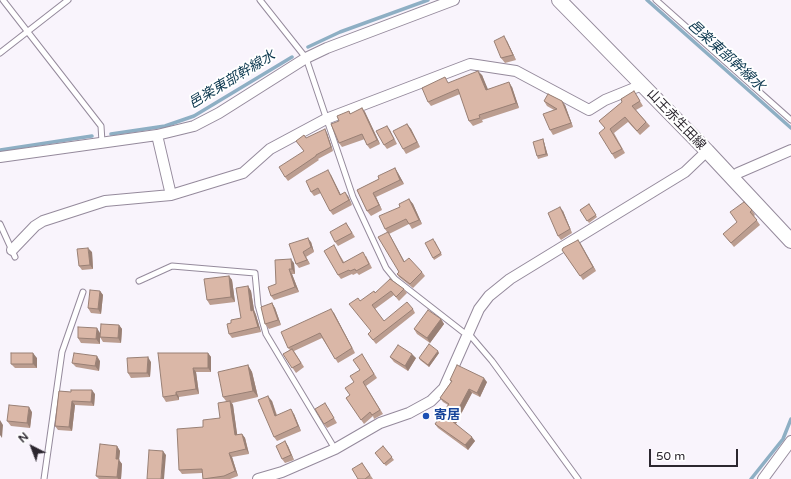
<!DOCTYPE html>
<meta charset="utf-8">
<style>
body{margin:0}
#map{position:relative;width:791px;height:479px;overflow:hidden;background:#f9f4fc;font-family:"Varela Round",sans-serif}
canvas{display:block}
.north{position:absolute;left:12px;top:427px;width:40px;height:40px;-webkit-text-stroke:3px #fff;paint-order:stroke;rotate:318deg;font-size:11px;font-weight:700;line-height:16px;text-align:center;color:#2c272f}
.north::after{content:'';display:block;margin:auto;width:14px;height:18px;background:#2c272f;clip-path:polygon(50% 0,100% 100%,50% 72%,0 100%)}
.scale{position:absolute;left:649px;top:449px;width:89px;height:18px;box-sizing:border-box;border:2px solid #2c272f;border-top:0;padding-left:5px;font-size:12px;line-height:14px;white-space:nowrap;color:#2c272f;-webkit-text-stroke:3px #fff;paint-order:stroke}
</style>
<div id="map">
<canvas width="791" height="479"></canvas>
<div class="north">N</div>
<div class="scale">50 m</div>
</div>
<script>
const context = document.querySelector('canvas').getContext('2d');
context.lineJoin = 'round';
function poly(rows) {
  const path = new Path2D();
  for (const r of rows) {
    path.moveTo(r[0], r[1]);
    for (let i = 2; i < r.length; i += 2) path.lineTo(r[i], r[i + 1]);
  }
  return path;
}
function trace(path, color, width, dash) {
  context.strokeStyle = color;
  context.lineWidth = width;
  context.lineCap = dash ? 'butt' : 'round';
  context.setLineDash(dash || []);
  context.stroke(path);
}
function fillPath(path, color) {
  context.fillStyle = color;
  context.fill(path, 'evenodd');
}
function drawText(font, color, halo, rows, align = 'center') {
  context.font = font + ' "Varela Round","Noto Sans JP",sans-serif';
  context.lineWidth = 4;
  context.setLineDash([]);
  context.textBaseline = 'middle';
  context.strokeStyle = halo;
  context.fillStyle = color;
  for (const [text, x, y, turn = 0] of rows) {
    context.save();
    context.translate(x, y);
    context.rotate((+turn || 0) * Math.PI / 180);
    context.textAlign = isNaN(turn) ? turn : align;
    if (halo) context.strokeText(text, 0, 0);
    context.fillText(text, 0, 0);
    context.restore();
  }
}
const stream = poly([
 [647,0,791,128],
 [308,47,340,32,428,0],
 [111,134,165,126,194,116,292,57],
 [0,150,92,136],
 [751,479,783,439,791,419]
]);
const lane = poly([
 [3,0,101,126,102,142],
 [260,0,306,58,353,197,386,268,395,279,463,332,469,334,492,361,578,479],
 [656,0,791,120],
 [0,53,68,0],
 [0,224,15,257],
 [139,281,172,266,255,273,258,305,266,334,335,449],
 [44,479,62,352,83,292]
]);
const street = poly([
 [157,135,171,195],
 [0,157,157,135,194,126,219,113,306,58,327,48,454,0],
 [732,178,738,173,791,150],
 [12,250,35,226,43,221,105,201,171,195,243,173,270,149,326,119,470,64,516,71,589,110,605,100,642,85],
 [258,479,282,472,335,449,380,423,409,413,431,401,444,388,479,309,489,296,510,279,685,172,707,151],
 [763,479,791,441]
]);
const secondary = poly([
 [559,0,707,151,791,241]
]);
const wall = poly([
 [507,41,516,60,505,63,501,58],
 [482,75,487,89,512,87,519,108,482,120,483,122,473,126,469,121,460,94,431,106,428,102],
 [634,91,643,106,636,110,650,126,640,135,628,122,614,133,625,153,615,159,612,154,605,128,599,121,622,102],
 [544,101,565,105,573,127,553,135,550,130,554,110,547,106],
 [362,108,365,112,380,144,370,149,367,145,365,139,342,147,339,143,339,121,349,111,351,114],
 [407,124,411,129,420,147,406,154,403,149],
 [387,126,397,144,387,149,384,145],
 [327,133,333,151,318,159,319,160,288,181,285,177,304,151,296,141],
 [543,139,544,142,548,156,538,159,537,156],
 [395,168,398,173,404,184,376,197,382,210,371,216,367,211,357,190,379,179],
 [331,175,340,194,348,196,352,205,333,215,330,211,321,193,314,196,311,192],
 [409,199,413,204,422,224,412,229,409,224,389,234,404,262,422,272,425,276,413,288,399,277,397,274,399,272,387,232,385,229,400,207],
 [589,204,597,217,589,223,580,210],
 [752,210,755,215,754,216,760,225,734,247,723,234],
 [563,211,572,233,561,240,558,236],
 [346,223,355,237,338,246,335,242],
 [578,240,596,271,583,280,562,250],
 [435,241,442,255,434,260,433,258],
 [311,242,314,252,306,257,310,264,299,268,296,264,289,244],
 [336,249,344,262,366,256,372,268,359,275,357,273,353,275,352,274,341,279,338,275],
 [92,252,93,269,82,270,79,266],
 [294,263,295,274,292,274,299,292,274,300,271,296,276,284],
 [229,276,232,280,235,302,210,305,207,300],
 [248,286,251,291,254,310,256,315,261,332,232,338,229,334,231,323,241,318],
 [404,289,407,293,399,301,394,295,375,309,384,321,413,309,415,313,376,344,368,334,371,331,360,301,375,293],
 [100,291,103,295,101,314,91,313,88,308],
 [272,303,275,308,281,325,269,329,265,324],
 [334,313,355,353,338,363,322,338,294,351,304,367,296,373,283,354,290,350,288,348],
 [441,319,444,324,430,343,417,334,414,329],
 [119,325,122,329,121,343,103,342,100,337,100,344,81,343,78,338,100,333],
 [208,353,211,357,211,372,196,372,199,394,179,397,179,400,166,402,163,397],
 [439,353,429,367,420,360,419,358],
 [362,354,377,378,366,386,383,414,374,419,373,416,364,424,346,398,350,395,354,382,360,370],
 [390,357,416,358,408,371,394,362],
 [37,358,37,368,15,368,11,364],
 [100,361,99,371,76,367,72,363],
 [151,362,150,377,131,378,128,373],
 [248,365,252,372,258,397,232,403,233,405,237,435,242,434,245,438,249,454,232,457,238,476,230,479,203,479,202,473,182,474,179,470,203,427,220,418,226,401,223,397],
 [450,380,487,382,480,397,472,393,456,424,475,441,468,450,438,428,435,424,448,405,443,402,440,398,451,382],
 [59,391,95,394,94,406,75,405,72,431,58,430,55,426],
 [272,401,277,415,294,414,301,431,277,441,274,437],
 [328,408,337,423,327,428,324,424],
 [32,412,30,428,11,426,7,421],
 [285,441,288,446,294,460,285,463,282,459],
 [117,446,120,451,119,460,122,464,121,479,99,479,96,476],
 [383,446,394,460,386,466,375,453],
 [362,463,373,479,358,479]
]);
const shadedWall = poly([
 [504,36,507,41,516,60,513,55],
 [478,71,482,75,490,94,486,90],
 [509,82,512,87,519,108,516,103],
 [562,101,565,105,573,127,571,123],
 [362,108,365,112,380,144,377,140],
 [407,124,411,129,420,147,417,142],
 [387,126,390,130,397,144,394,139],
 [325,129,327,133,333,151,331,147],
 [543,139,544,142,548,156,546,154],
 [395,168,398,173,404,184,400,180],
 [328,170,331,175,343,199,340,195],
 [345,192,348,196,352,205,349,200],
 [373,193,376,197,382,210,379,205],
 [409,199,413,204,422,224,419,220],
 [560,207,563,211,572,233,570,229],
 [388,232,390,235,407,266,404,262],
 [308,238,311,242,314,252,311,247],
 [578,240,581,244,596,271,593,267],
 [88,248,92,252,93,269,90,265],
 [303,252,306,257,310,264,307,260],
 [291,259,294,263,295,274,292,269],
 [289,269,292,274,299,292,295,287],
 [229,276,232,280,235,302,231,297],
 [248,286,251,291,254,310,256,315,261,332,258,327,251,311],
 [100,291,103,295,101,314,98,309],
 [272,303,275,308,281,325,278,320],
 [331,309,334,313,355,353,352,348],
 [441,319,444,324,430,343,427,338],
 [119,325,122,329,121,343,118,338],
 [97,328,100,333,100,344,96,339],
 [438,351,439,353,429,367,428,365],
 [33,353,37,358,37,368,33,364],
 [208,353,211,357,211,372,208,368],
 [412,354,416,358,408,371,405,366],
 [97,356,100,361,99,371,95,366],
 [148,357,151,362,150,377,147,373],
 [248,365,252,372,258,397,253,391],
 [193,368,196,372,199,394,196,389],
 [484,378,487,382,480,397,477,393],
 [469,389,472,393,455,425,452,421],
 [92,390,95,394,94,406,91,402],
 [176,392,179,397,179,400,176,395],
 [268,396,272,401,278,421,275,416],
 [72,401,75,405,72,431,69,427],
 [230,401,233,405,238,440,235,435],
 [29,407,32,412,30,428,27,423],
 [291,409,294,414,301,431,298,426],
 [0,420,3,425,2,438,0,435],
 [242,434,245,438,249,454,246,449],
 [472,437,475,441,468,450,465,445],
 [285,441,288,446,294,460,291,455],
 [117,446,120,451,119,460,122,464,121,479,118,479,117,477,116,459],
 [163,451,166,455,164,479,161,479],
 [229,453,232,457,238,476,235,471]
]);
const building = poly([
 [504,36,513,55,501,58,494,41,504,36],
 [478,71,486,90,509,82,516,103,479,115,480,118,469,121,458,89,428,102,422,88,445,77,448,83,478,71],
 [634,91,640,101,632,106,646,122,637,131,625,117,610,129,622,149,612,154,599,133,605,128,599,121,622,102,621,99,634,91],
 [548,94,562,101,571,123,550,130,543,114,557,109,544,101,548,94],
 [362,108,377,140,367,145,362,134,339,143,331,124,339,121,337,116,349,111,350,114,362,108],
 [407,124,417,142,403,149,393,131,407,124],
 [387,126,394,139,384,145,376,131,387,126],
 [325,129,331,147,316,155,316,156,285,177,279,167,304,151,296,141,304,135,306,138,325,129],
 [543,139,546,154,537,156,533,142,543,139],
 [395,168,400,180,373,193,379,205,367,211,357,190,379,179,378,176,395,168],
 [328,170,340,195,345,192,349,200,330,211,318,188,311,192,306,181,328,170],
 [409,199,419,220,409,224,406,219,385,229,379,216,400,207,399,204,409,199],
 [744,202,752,210,750,212,757,220,731,243,723,234,737,222,730,212,744,202],
 [589,204,596,215,587,221,580,210,589,204],
 [560,207,570,229,558,236,548,213,560,207],
 [346,223,352,233,335,242,330,232,346,223],
 [388,232,404,262,409,258,422,272,410,284,397,274,399,272,378,237,388,232],
 [308,238,311,247,303,252,307,260,296,264,289,244,308,238],
 [433,239,441,253,433,258,425,243,433,239],
 [578,240,593,267,580,276,562,250,563,248,578,240],
 [334,245,343,263,363,252,369,264,356,271,355,269,350,271,349,270,338,275,324,251,334,245],
 [88,248,90,265,79,266,77,249,88,248],
 [291,259,292,269,289,269,295,287,271,296,268,287,276,284,275,260,291,259],
 [229,276,231,297,207,300,204,279,229,276],
 [390,279,404,289,396,297,391,291,372,305,384,321,407,302,413,309,373,340,368,334,371,331,349,304,358,298,360,301,374,291,375,293,390,279],
 [248,286,251,311,253,310,258,327,229,334,227,324,231,323,231,320,241,318,236,288,248,286],
 [90,290,100,291,98,309,88,308,90,290],
 [272,303,278,320,265,324,261,307,272,303],
 [331,309,352,348,335,359,320,333,288,348,281,332,331,309],
 [428,310,441,319,427,338,414,329,428,310],
 [101,324,119,325,118,338,100,337,101,324],
 [78,327,97,328,96,339,78,338,78,327],
 [429,344,438,351,428,365,419,358,429,344],
 [398,345,412,354,405,366,390,357,398,345],
 [292,349,301,363,292,368,283,354,292,349],
 [11,353,33,353,33,364,11,364,11,353],
 [74,353,97,356,95,366,72,363,74,353],
 [158,353,208,353,208,368,193,368,196,389,176,392,176,395,163,397,158,353],
 [362,354,374,374,363,382,380,410,372,415,370,412,361,420,346,398,350,395,345,388,354,382,350,376,360,370,353,360,362,354],
 [148,357,147,373,128,373,127,358,148,357],
 [248,365,253,391,223,397,218,372,248,365],
 [457,365,484,378,477,393,469,389,452,421,472,437,465,445,435,424,449,404,440,398,452,381,450,380,457,365],
 [71,390,92,390,91,402,72,401,69,427,55,426,59,391,71,392,71,390],
 [268,396,275,416,291,409,298,426,274,437,258,400,268,396],
 [230,401,235,435,242,434,246,449,229,453,235,471,224,476,203,479,202,469,179,470,177,429,203,427,203,420,220,418,218,403,230,401],
 [325,403,334,418,324,424,315,409,325,403],
 [9,405,29,407,27,423,7,421,9,405],
 [285,441,291,455,282,459,276,446,285,441],
 [100,444,117,446,116,459,119,459,117,477,96,476,100,444],
 [383,446,392,457,384,464,375,453,383,446],
 [149,450,163,451,161,479,147,479,149,450],
 [362,463,370,475,365,479,358,479,352,469,362,463]
]);
const markers = [
 [426,416,4,"#1a4fb4"]
];
const streetNames = [
 ["山王赤生田線",676,120,46]
];
const transitNames = [
 ["寄居",434,416]
];
const waterNames = [
 ["邑楽東部幹線水",726,56,42],
 ["邑楽東部幹線水",232,80,-31]
];
trace(stream, '#8eafc4', 3.5);
trace(lane, '#958a9c', 7);
trace(street, '#958a9c', 12);
trace(secondary, '#958a9c', 16);
trace(lane, '#fff', 5);
trace(street, '#fff', 10);
trace(secondary, '#fff', 14);
fillPath(wall, '#bb9d90');
fillPath(shadedWall, '#998075');
fillPath(building, '#dab7a7');
trace(building, '#998075', 1);
for (const [x, y, r, color] of markers) {
  const dot = new Path2D();
  dot.arc(x, y, r, 0, 2 * Math.PI);
  context.fillStyle = color;
  context.fill(dot);
  trace(dot, '#fff', 1.5);
}
drawText('13px', '#2c272f', '#fff', streetNames);
drawText('bold 13px', '#164399', '#fff', transitNames, 'left');
drawText('italic 14px', '#0b374e', '#fff', waterNames);
</script>
